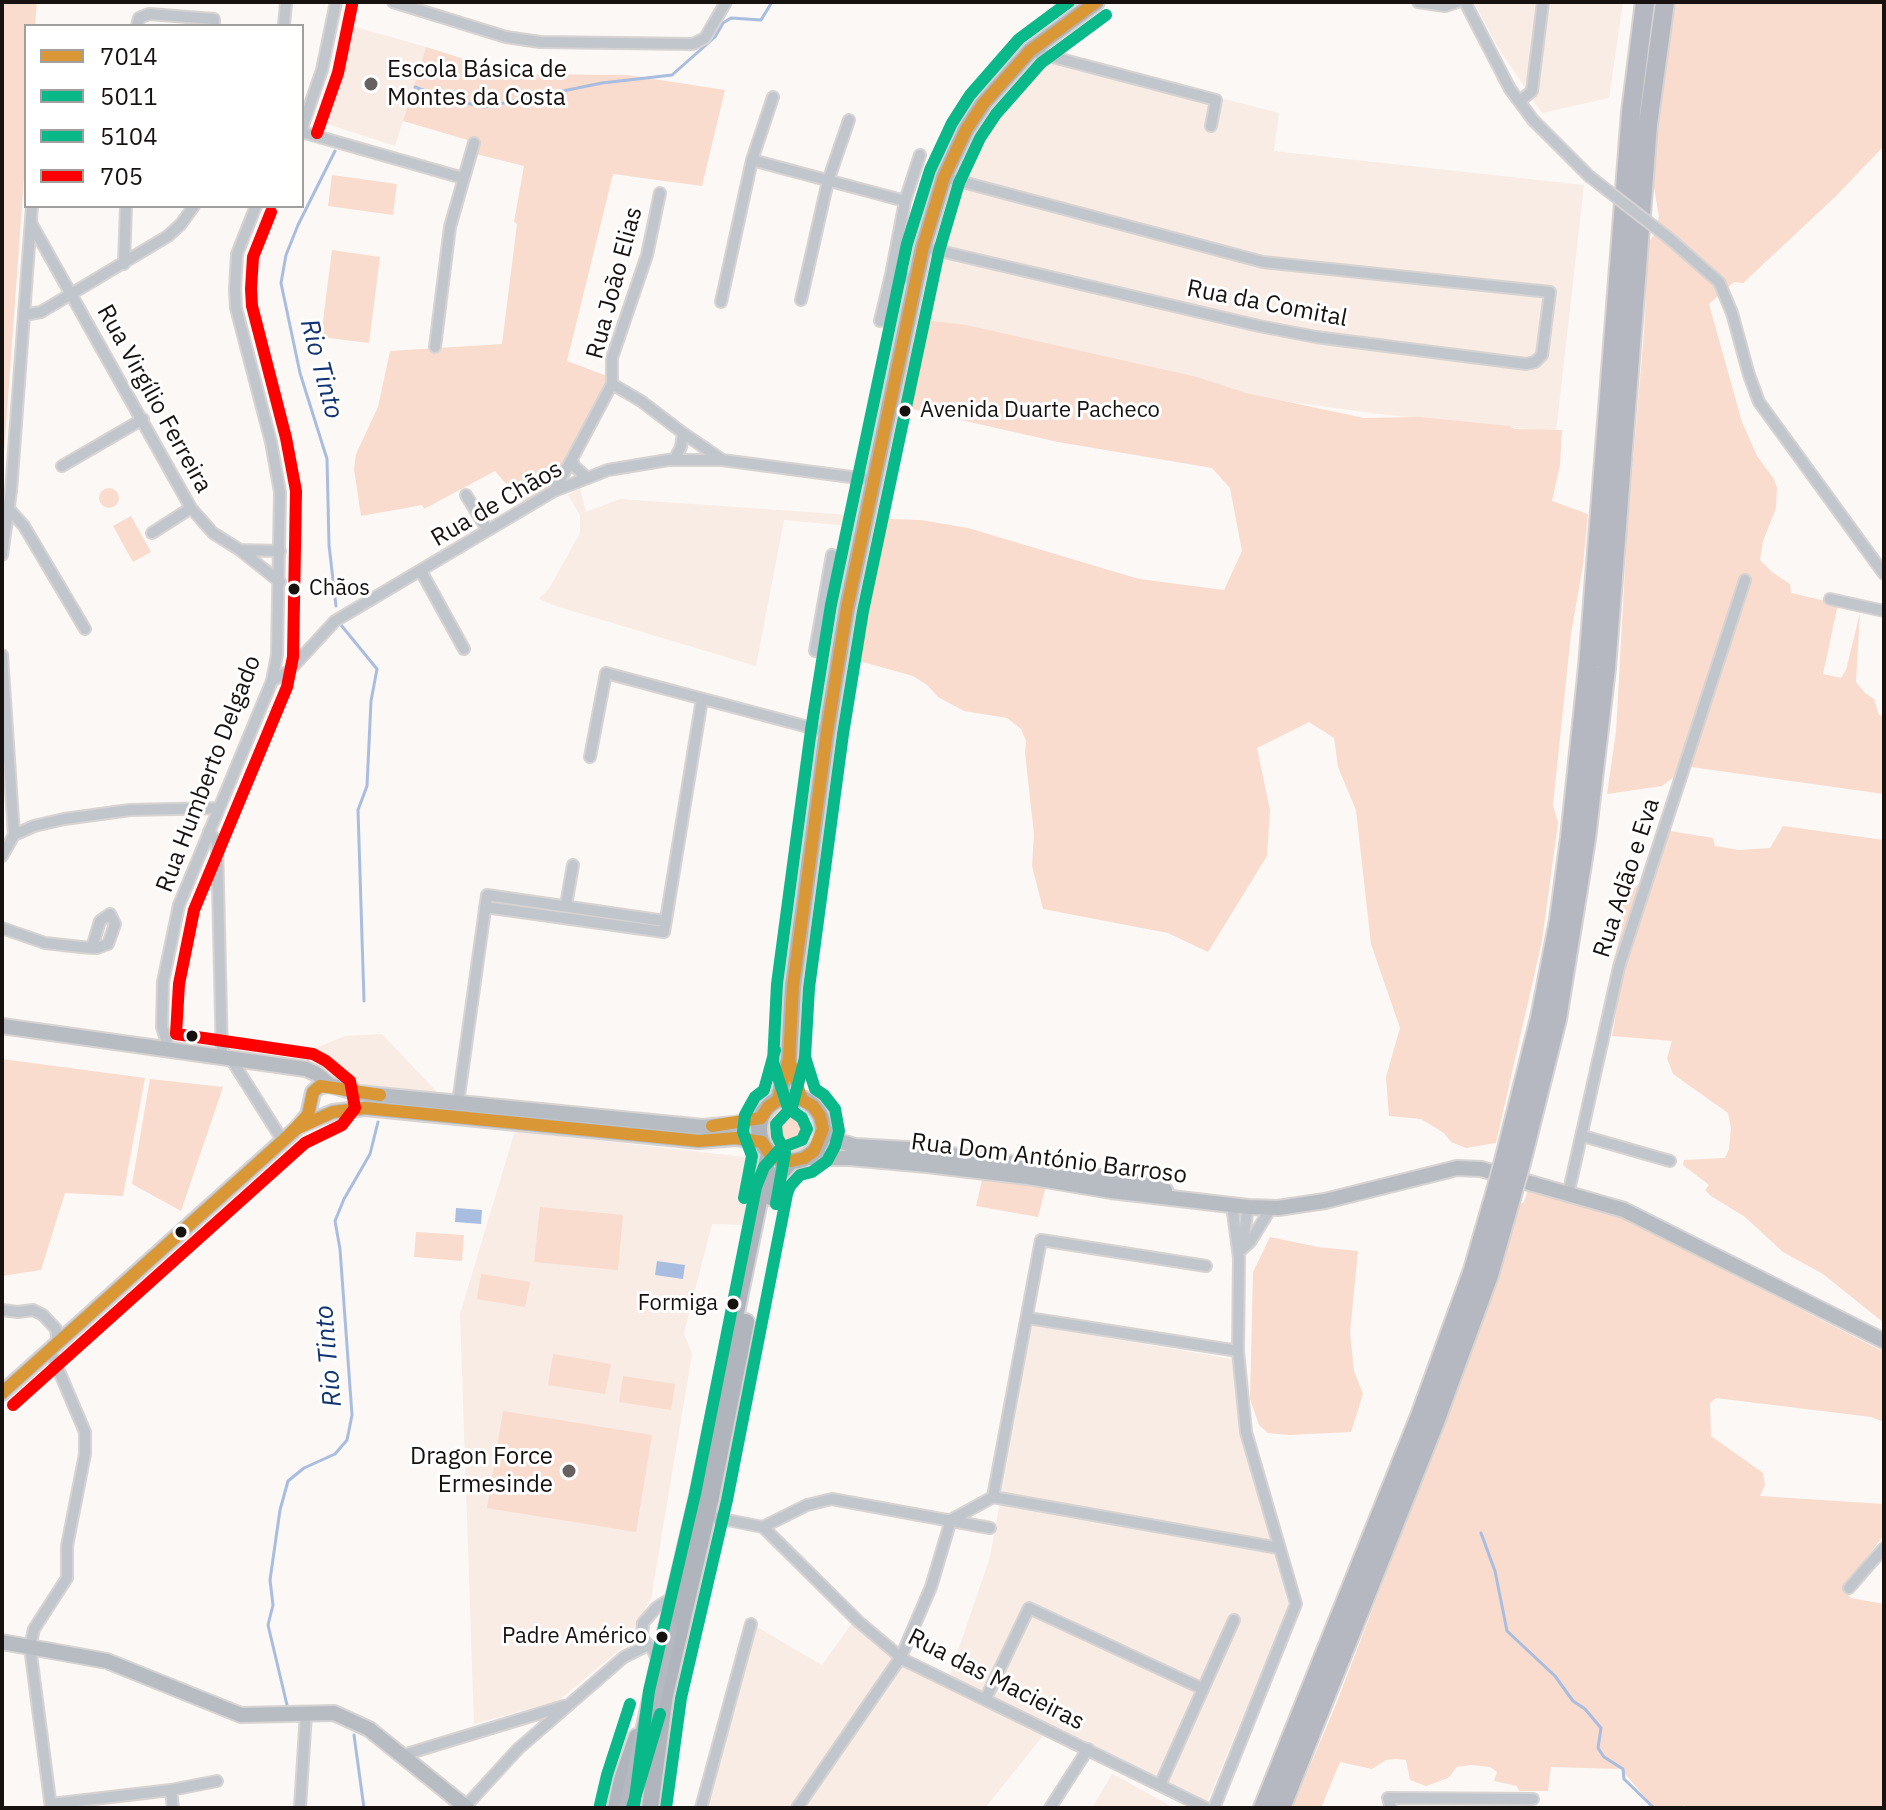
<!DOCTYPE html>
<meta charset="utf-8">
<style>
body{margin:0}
#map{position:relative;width:1886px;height:1810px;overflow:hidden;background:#fcf8f6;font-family:"IBM Plex Sans",sans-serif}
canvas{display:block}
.frame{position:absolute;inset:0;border:4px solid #171210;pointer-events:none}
.legend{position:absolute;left:24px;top:24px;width:280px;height:184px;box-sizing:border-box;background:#fff;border:2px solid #a2a09f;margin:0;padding:10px 14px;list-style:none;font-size:24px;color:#171210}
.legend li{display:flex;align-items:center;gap:16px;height:40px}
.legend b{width:40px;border:2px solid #a2a09f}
</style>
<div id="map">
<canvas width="1886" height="1810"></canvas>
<div class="frame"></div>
<ul class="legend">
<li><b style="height:10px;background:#d99835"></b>7014</li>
<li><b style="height:10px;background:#09b98a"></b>5011</li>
<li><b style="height:10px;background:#09b98a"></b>5104</li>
<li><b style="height:10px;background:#f00"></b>705</li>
</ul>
</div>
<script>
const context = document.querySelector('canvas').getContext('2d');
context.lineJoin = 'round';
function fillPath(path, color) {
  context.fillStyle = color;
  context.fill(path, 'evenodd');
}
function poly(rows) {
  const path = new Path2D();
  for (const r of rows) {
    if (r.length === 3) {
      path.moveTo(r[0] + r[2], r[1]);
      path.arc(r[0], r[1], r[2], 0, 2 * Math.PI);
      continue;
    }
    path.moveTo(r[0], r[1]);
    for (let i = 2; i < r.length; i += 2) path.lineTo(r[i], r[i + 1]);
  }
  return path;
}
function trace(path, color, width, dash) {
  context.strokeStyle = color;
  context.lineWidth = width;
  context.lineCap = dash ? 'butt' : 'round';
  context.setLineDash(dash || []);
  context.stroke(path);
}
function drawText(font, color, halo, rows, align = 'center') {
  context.font = font + ' "IBM Plex Sans",sans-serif';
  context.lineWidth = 6;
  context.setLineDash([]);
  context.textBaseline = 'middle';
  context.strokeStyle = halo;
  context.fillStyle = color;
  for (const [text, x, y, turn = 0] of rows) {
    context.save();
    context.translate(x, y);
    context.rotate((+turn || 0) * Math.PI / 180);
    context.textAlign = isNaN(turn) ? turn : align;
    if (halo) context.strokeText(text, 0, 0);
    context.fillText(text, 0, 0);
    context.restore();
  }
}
const built = poly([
 [1474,2,1623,2,1609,98,1542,113,1496,44],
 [345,24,426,47,395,146,318,121],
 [1046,53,1279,113,1274,151,1584,185,1556,432,1379,414,1247,396,923,320,960,175,990,113],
 [580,488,586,512,620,499,851,515,849,526,784,520,756,666,556,606,539,599,550,587,580,533,580,515,568,495],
 [382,1034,437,1092,437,1094,351,1084,332,1076,313,1049,345,1036],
 [515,1131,753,1158,743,1225,712,1224,684,1333,692,1354,651,1599,625,1645,558,1701,474,1724,460,1314],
 [1032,1325,1232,1359,1240,1433,1289,1607,1207,1802,1050,1727,985,1808,707,1808,757,1627,822,1665,852,1623,900,1665,946,1686,990,1557],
 [1112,1774,1113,1774,1174,1808,1092,1808]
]);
const green = poly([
 [2,2,37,2,35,26,26,26,26,151,2,481],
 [1676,2,1884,2,1884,146,1835,197,1743,283,1734,282,1709,304,1742,422,1757,456,1774,479,1777,488,1776,508,1763,541,1760,560,1772,572,1790,584,1791,593,1838,604,1823,674,1841,678,1846,670,1860,613,1856,682,1865,693,1874,699,1879,715,1884,716,1884,794,1691,767,1691,764,1662,786,1607,794,1616,732,1627,531,1644,332,1648,243,1656,232,1659,216,1653,182,1663,81],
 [426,47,512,74,627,75,725,90,702,186,613,174,567,361,607,376,606,385,553,485,522,502,495,471,424,509,422,505,361,516,354,469,356,454,378,407,390,351,502,344,517,224,514,222,524,166,476,154,478,143,403,121],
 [332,175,397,184,393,215,328,206],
 [332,250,380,257,369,343,321,337],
 [923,320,966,325,1197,377,1246,393,1364,418,1419,417,1509,426,1515,429,1562,430,1560,465,1552,501,1588,514,1583,565,1571,634,1553,805,1558,823,1542,941,1496,1143,1466,1148,1451,1142,1444,1133,1421,1119,1389,1116,1386,1077,1400,1028,1371,944,1356,810,1338,767,1334,738,1309,722,1257,748,1270,810,1267,856,1208,952,1168,933,1043,909,1032,866,1034,834,1025,753,1026,741,1021,729,1007,718,964,711,938,697,927,685,913,676,852,659,882,515,892,519,921,520,968,528,1139,579,1224,590,1242,551,1230,488,1212,468,1058,442,899,406,907,358],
 [109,498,10],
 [131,516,151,552,133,562,113,526],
 [1783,826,1884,840,1884,1323,1823,1274,1783,1252,1745,1217,1711,1196,1705,1190,1709,1185,1683,1165,1684,1160,1725,1158,1729,1149,1731,1128,1728,1113,1673,1074,1667,1058,1672,1041,1612,1036,1624,965,1612,967,1622,928,1621,900,1656,868,1670,831,1713,838,1715,846,1739,850,1770,848],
 [2,1059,145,1078,123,1196,65,1193,41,1270,2,1276],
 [150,1079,223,1087,181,1211,132,1184],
 [789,1130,22],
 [982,1180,1046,1186,1038,1217,976,1206],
 [1528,1190,1621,1217,1880,1350,1884,1348,1884,1422,1871,1417,1716,1398,1710,1403,1711,1436,1763,1473,1765,1485,1760,1496,1884,1504,1884,1535,1843,1589,1851,1598,1884,1604,1884,1808,1687,1808,1684,1805,1681,1808,1654,1808,1621,1769,1551,1767,1548,1791,1519,1791,1517,1786,1494,1781,1497,1772,1490,1767,1471,1765,1457,1767,1448,1778,1426,1786,1410,1780,1406,1760,1396,1759,1386,1760,1372,1769,1340,1762,1321,1808,1292,1808,1335,1707,1484,1318,1519,1204,1524,1202],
 [540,1207,623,1215,618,1270,534,1262],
 [416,1232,464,1235,462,1261,414,1257],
 [1270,1237,1318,1247,1358,1251,1350,1333,1354,1371,1363,1394,1351,1432,1289,1435,1268,1433,1259,1425,1250,1399,1253,1272],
 [481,1274,530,1282,525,1307,477,1299],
 [553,1354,611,1364,605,1394,548,1385],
 [623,1376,675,1384,671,1410,619,1402],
 [503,1411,652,1435,636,1532,487,1508]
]);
const water = poly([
 [456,1208,482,1210,481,1224,455,1222],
 [657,1261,685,1265,683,1279,655,1275]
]);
const stream = poly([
 [415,87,441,97,484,107,602,83,672,75,715,37,723,23,731,18,761,20,772,2],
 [335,151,298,225,286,255,281,283,300,373,327,459,329,545,336,606],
 [341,625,377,669,371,701,367,786,358,810,364,1001],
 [1481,1533,1495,1571,1507,1631,1555,1676,1573,1701,1585,1709,1601,1728,1598,1748,1604,1757,1623,1769,1624,1779,1654,1808],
 [287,1705,268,1625,273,1605,270,1580,280,1510,288,1481,304,1468,335,1454,347,1440,352,1415,340,1249,335,1221,344,1199,370,1154,378,1122],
 [354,1735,364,1808]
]);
const street = poly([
 [393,2,506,37,540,42,693,44,705,38,726,2],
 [1418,2,1445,6,1457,2],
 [1465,2,1510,89,1533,120,1589,176],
 [137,26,139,18,149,14,214,19,214,26],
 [284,26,286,2],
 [1030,51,1216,100,1211,126],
 [1520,101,1532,91,1543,2],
 [302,128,322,70,336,2],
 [302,132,463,178],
 [752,160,773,97],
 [905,201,920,155],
 [31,223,191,508,213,533,240,550,280,582],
 [1670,239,1719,282,1732,313,1749,375,1759,402,1884,574],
 [923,247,1259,326,1316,337,1526,364,1535,362,1542,355,1550,292,1263,262,944,177],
 [124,264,126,206],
 [801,300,828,181,849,120],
 [721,302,752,160,905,201,891,275,916,280],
 [24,315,41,312,168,236,181,224,194,206],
 [880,321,891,275],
 [435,347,450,227,474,143],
 [612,384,612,358,647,255,660,193],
 [612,384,641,401,683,433],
 [572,459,612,384],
 [674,460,681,447,683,433,721,459],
 [62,466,143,419],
 [554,491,572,459,574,466,586,477],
 [466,495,487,529],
 [8,508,24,526,85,629],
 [152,533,191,508],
 [240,550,280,551],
 [2,555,11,491,32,206],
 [421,571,464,649],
 [1830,599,1884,611],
 [815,651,832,555],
 [2,655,14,835,2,856],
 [272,681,289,671,335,621,554,491,608,470,668,460,722,460,874,480],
 [590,757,606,673,827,732],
 [209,831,217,843,222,1058],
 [14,835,34,826,64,819,130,810,218,808],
 [566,905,573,865],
 [485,907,664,932,702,699],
 [2,928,45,943,81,947,92,948,97,948,108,944,115,924,110,914,100,921,92,948],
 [169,1049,162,1027,163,982,179,905,272,681,277,655,280,492,271,442,236,308,235,289,237,254,256,206],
 [231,1059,283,1141],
 [458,1103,487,895,665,921],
 [1583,1136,1670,1161],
 [1568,1195,1619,967,1745,580],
 [1242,1248,1248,1207],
 [1241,1250,1250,1242,1271,1208],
 [2,1310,18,1312,33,1310,43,1315,56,1329,58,1342],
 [1028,1318,1238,1351],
 [50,1350,85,1432,85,1454,67,1546,67,1578,34,1629,30,1647,51,1808],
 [993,1497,1041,1240,1206,1266],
 [993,1497,1279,1548],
 [707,1516,763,1527,859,1622,904,1660,1206,1808],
 [951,1520,993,1497],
 [763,1527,807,1505,832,1499,990,1528],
 [1849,1588,1884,1548],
 [658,1662,653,1650,642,1638,643,1623,656,1608,675,1596],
 [985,1700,1029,1608,1203,1689],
 [400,1756,564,1706],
 [1160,1785,1234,1620],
 [171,1790,173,1808],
 [51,1804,171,1790,217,1781],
 [300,1808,306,1713],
 [464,1808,518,1749,624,1657,646,1646],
 [701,1808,751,1624],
 [797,1808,901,1657,931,1587,951,1520],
 [1050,1808,1088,1749],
 [1214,1808,1296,1604,1246,1432,1238,1351,1239,1258,1232,1205],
 [1391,1808,1388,1798,1533,1799]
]);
const secondary = poly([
 [2,1026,306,1069,317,1074,330,1085],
 [300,1126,333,1112,365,1108,699,1141,736,1138,762,1142],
 [823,1129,842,1142,855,1146,908,1149,1060,1170,1146,1185,1165,1190],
 [804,1158,850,1158,927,1165,1028,1177,1111,1191,1248,1207,1278,1208,1325,1201,1457,1168,1481,1169,1624,1210,1884,1341],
 [2,1393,296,1129,308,1115,313,1092,320,1086,330,1085,358,1093,703,1127,735,1124,761,1118],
 [2,1642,107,1661,241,1715,334,1713,369,1729,467,1808]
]);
const primary = poly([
 [791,1129,32],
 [778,1100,789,1059,793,986,827,732,847,608,923,247,944,177,966,130,983,104,1030,51,1096,2],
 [771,1197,776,1178,791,1161],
 [665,1637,698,1496,769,1153],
 [616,1808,622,1780,637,1737],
 [650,1808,665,1695,711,1497,746,1322]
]);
const highway = poly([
 [1505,1157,1540,1018,1559,920,1570,838,1588,667,1631,112,1645,2],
 [1521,1163,1557,1019,1586,839,1606,668,1648,124,1665,2],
 [628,1808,668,1628],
 [1263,1808,1420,1416,1473,1270,1495,1194],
 [1281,1808,1435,1422,1489,1275,1511,1198]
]);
const streetBridge = poly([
 [1589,176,1670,239]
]);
const highwayBridge = poly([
 [1495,1194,1505,1157],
 [1511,1198,1521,1163]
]);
const bus1 = poly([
 [712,1126,761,1118,768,1107,778,1100,790,1054],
 [289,1135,308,1115,313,1092,320,1086,380,1095],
 [2,1393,296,1129,333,1112,365,1108,699,1141,736,1138,762,1142,769,1153,779,1159,791,1161,804,1158,814,1151,823,1129,820,1116,813,1106,802,1100,789,1059,793,986,827,732,847,608,923,247,944,177,966,130,983,104,1030,51,1096,2]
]);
const bus2 = poly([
 [776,1204,785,1153,777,1136,776,1124,792,1107,805,1058],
 [632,1808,660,1714],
 [666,1808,681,1698,727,1500,787,1194,790,1186,800,1175,812,1172,827,1161,835,1146,839,1131,835,1109,824,1095,815,1089,805,1057,809,988,843,734,863,611,939,251,959,183,980,138,996,114,1041,63,1106,15]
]);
const bus3 = poly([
 [744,1198,752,1156,743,1132,745,1115,755,1097,764,1090,775,1050],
 [600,1805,607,1775,630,1704],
 [634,1806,649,1691,695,1494,756,1187,764,1167,781,1148,802,1140,807,1129,802,1118,788,1108,773,1062,777,984,811,730,831,605,907,244,930,170,952,123,970,95,1019,39,1069,2]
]);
const bus4 = poly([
 [317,133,338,73,352,5],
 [13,1405,305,1143,342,1125,355,1108,350,1081,326,1061,313,1054,176,1034,179,984,194,910,287,687,293,657,296,491,286,438,252,306,251,289,253,257,271,212]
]);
const markers = [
 [371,84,8,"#676260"],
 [905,411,7,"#171210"],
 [294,589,7,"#171210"],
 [192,1036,7,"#171210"],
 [181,1232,7,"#171210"],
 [733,1304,7,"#171210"],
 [569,1471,8,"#676260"],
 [662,1637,7,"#171210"]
];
const busNames = [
 ["Avenida Duarte Pacheco",920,411],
 ["Chãos",309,589],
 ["Formiga",718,1304,"right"],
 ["Padre Américo",647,1637,"right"]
];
const poiNames = [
 ["Escola Básica de",387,70],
 ["Montes da Costa",387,98],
 ["Dragon Force",553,1457,"right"],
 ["Ermesinde",553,1485,"right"]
];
const streetNames = [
 ["Rua João Elias",615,283,-75],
 ["Rua da Comital",1267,304,11],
 ["Rua Virgílio Ferreira",154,399,61],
 ["Rua de Chãos",497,504,-30],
 ["Rua Humberto Delgado",209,774,-69],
 ["Rua Adão e Eva",1627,878,-72],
 ["Rua Dom António Barroso",1049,1159,7],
 ["Rua das Macieiras",996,1680,27]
];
const waterNames = [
 ["Rio Tinto",321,369,75],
 ["Rio Tinto",329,1356,-95]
];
fillPath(built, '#f8ece5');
fillPath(green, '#f9dccd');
fillPath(water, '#a9bde0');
trace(stream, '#a9bde0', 3);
trace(street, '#d7d3d2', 14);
trace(secondary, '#d7d3d2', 18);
trace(primary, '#d7d3d2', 20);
trace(highway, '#d7d3d2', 22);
trace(street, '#c1c6cc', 10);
trace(secondary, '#b7bcc3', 14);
trace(primary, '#afb4bd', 16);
trace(highway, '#b5b8c0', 18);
trace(streetBridge, '#d7d3d2', 14, []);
trace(highwayBridge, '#d7d3d2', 22, []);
trace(streetBridge, '#c1c6cc', 10);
trace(highwayBridge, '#b5b8c0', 18);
trace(bus1, '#d99835', 12);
trace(bus2, '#09b98a', 12);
trace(bus3, '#09b98a', 12);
trace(bus4, '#f00', 12);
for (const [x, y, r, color] of markers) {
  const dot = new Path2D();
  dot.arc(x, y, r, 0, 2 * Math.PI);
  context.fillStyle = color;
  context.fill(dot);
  trace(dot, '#fff', 3);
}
drawText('22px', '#171210', '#fff', busNames, 'left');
drawText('24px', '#171210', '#fff', poiNames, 'left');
drawText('24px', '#171210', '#fff', streetNames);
drawText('italic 26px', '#113470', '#fff', waterNames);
</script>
